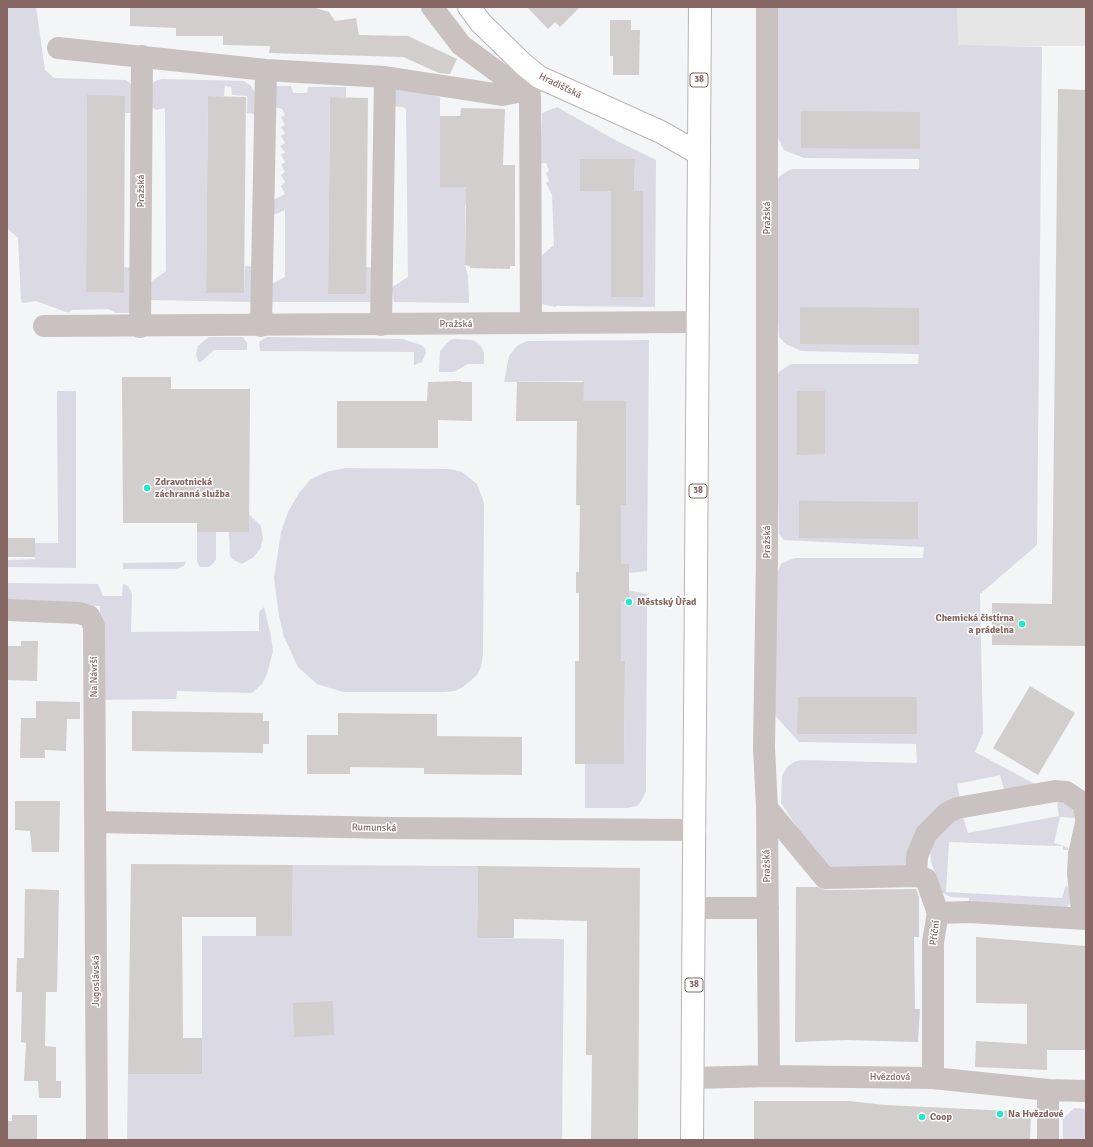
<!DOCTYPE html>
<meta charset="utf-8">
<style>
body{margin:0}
#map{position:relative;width:1093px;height:1147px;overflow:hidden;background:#f3f5f7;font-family:Signika,sans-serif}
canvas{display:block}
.frame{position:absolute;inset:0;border:8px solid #866764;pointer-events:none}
</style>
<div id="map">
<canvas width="1093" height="1147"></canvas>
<div class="frame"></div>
</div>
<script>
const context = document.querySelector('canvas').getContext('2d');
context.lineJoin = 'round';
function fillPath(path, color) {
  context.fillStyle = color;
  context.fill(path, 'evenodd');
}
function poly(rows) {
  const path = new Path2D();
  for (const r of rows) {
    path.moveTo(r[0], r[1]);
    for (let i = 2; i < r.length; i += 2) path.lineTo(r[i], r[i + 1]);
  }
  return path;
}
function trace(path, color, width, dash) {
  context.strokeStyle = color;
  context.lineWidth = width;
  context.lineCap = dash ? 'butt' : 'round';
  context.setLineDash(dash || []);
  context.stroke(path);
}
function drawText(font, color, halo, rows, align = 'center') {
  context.font = font + ' Signika,sans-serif';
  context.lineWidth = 3;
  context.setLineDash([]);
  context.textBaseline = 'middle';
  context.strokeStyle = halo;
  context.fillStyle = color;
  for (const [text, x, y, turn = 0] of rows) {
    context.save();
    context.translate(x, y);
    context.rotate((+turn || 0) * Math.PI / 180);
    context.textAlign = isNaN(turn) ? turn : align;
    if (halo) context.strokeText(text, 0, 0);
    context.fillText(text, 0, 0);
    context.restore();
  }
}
const built = poly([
 [937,7,1086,7,1086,46,937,46]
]);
const green = poly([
 [7,7,36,7,45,70,54,78,126,80,132,85,135,113,125,113,125,96,87,96,86,292,124,293,124,267,135,268,135,313,116,313,108,309,71,310,69,313,36,301,23,303,21,301,18,238,7,228],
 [777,7,957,7,958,45,1042,47,1037,545,980,594,983,733,975,752,1035,784,1004,790,1000,775,957,784,960,798,917,836,905,864,901,868,838,872,822,865,781,803,782,776,787,767,794,762,801,760,917,763,916,744,799,742,772,712,774,577,782,563,795,558,923,558,924,547,784,540,779,534,775,381,779,372,791,364,918,364,919,354,801,351,786,344,779,337,775,251,775,184,780,176,789,170,794,169,919,169,919,159,804,158,784,150,777,136],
 [162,79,244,81,251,86,255,93,255,114,247,113,247,96,232,95,231,87,225,86,224,96,208,96,206,293,244,293,245,266,255,267,251,302,150,300,148,284,166,271,165,108,156,110,151,106,151,85,155,81],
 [273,86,291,86,293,93,307,93,308,87,346,87,346,97,330,97,328,294,366,294,366,267,376,268,372,302,270,302,268,286,285,277,285,210,269,217,270,202,285,194,281,186,285,182,281,175,285,172,281,165,285,162,281,155,285,152,280,146,285,143,281,136,285,133,281,127,285,125,281,117,285,115,282,109,268,105],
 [404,86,440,97,440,186,468,187,468,204,465,205,465,265,468,276,469,303,394,302,391,288,408,277,406,109,403,107,391,106,391,91],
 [557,107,615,140,656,160,655,307,556,306,556,307,542,304,541,256,554,245,552,195,546,183,549,181,546,173,549,171,546,163,540,163,542,113],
 [580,159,635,159,634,191,643,191,643,297,611,297,611,191,580,191],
 [209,337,243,337,247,343,247,350,214,350,201,362,198,362,196,354,198,346],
 [266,337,402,339,421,345,425,348,426,353,422,362,414,365,414,352,260,351,259,342],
 [454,339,473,340,480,345,484,352,484,364,468,364,454,372,439,372,440,351,450,340],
 [649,340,647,571,629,573,629,564,621,564,621,523,583,401,583,381,504,382,509,356,517,346,527,341],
 [57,391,76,391,76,568,7,567,7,560,35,559,35,543,58,543],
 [346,468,450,469,462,472,477,484,484,503,483,654,481,667,477,675,463,687,455,691,444,692,343,692,317,684,298,667,284,637,279,616,274,578,281,532,288,512,299,493,310,480,326,472],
 [249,514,261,526,263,538,261,547,254,557,242,564,232,559,230,556,229,532,249,532],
 [197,532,216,532,216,560,209,567,200,567,197,562],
 [186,562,184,566,176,569,123,569,123,563],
 [7,583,98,584,103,596,122,596,123,584,128,586,132,594,131,632,259,631,259,612,264,607,271,636,273,651,267,674,262,684,252,693,177,691,176,699,98,700,100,606,7,604],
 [628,590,647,594,646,791,643,798,637,806,627,808,585,808,585,763,624,764,625,661,617,661,621,602],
 [1060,802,1071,808,1075,813,1074,818,1060,817,1054,843,1067,847,1069,850,1063,850,1063,846,1054,846,949,842,946,892,1062,898,1066,885,1071,891,1071,902,1067,907,969,903,969,898,951,897,942,893,931,862,930,850,940,827,963,817,968,833,1059,816,1057,804],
 [293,865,478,866,477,938,564,939,562,1140,127,1140,128,1074,202,1074,202,936,292,936],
 [1074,1108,1086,1109,1086,1140,1063,1140,1063,1119]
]);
const building = poly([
 [130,7,312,7,329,12,335,21,356,18,359,35,408,36,457,59,450,74,439,73,403,57,269,53,270,46,223,45,223,36,176,36,176,28,130,26],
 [527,7,580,7,560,27,555,22,548,29],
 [610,20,631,20,631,30,640,30,639,75,613,75,613,56,610,56],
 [1058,89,1086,90,1086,646,992,645,992,603,1052,604],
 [87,95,125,96,124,293,86,292],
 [208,96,246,97,244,293,206,293],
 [330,97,368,98,366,294,328,294],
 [461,108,505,109,503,165,515,165,515,266,510,266,510,269,470,268,470,266,465,265,466,187,440,187,440,116,460,116],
 [801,111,920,112,920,149,801,148],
 [580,159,635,159,634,191,643,191,643,297,611,297,611,191,580,191],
 [800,307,919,308,919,345,800,344],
 [122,377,171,377,171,389,250,389,249,532,197,532,197,523,123,523],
 [461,381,461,382,472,382,472,421,438,420,438,448,337,448,337,401,427,401,428,382],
 [517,382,584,382,583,401,626,401,626,505,621,505,621,564,629,564,629,602,621,602,621,661,625,661,624,764,575,764,575,661,579,661,579,593,576,593,576,572,579,572,580,505,576,505,577,421,516,421],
 [797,391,825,391,825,454,797,455],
 [799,501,918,502,918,539,799,538],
 [7,538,35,538,35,557,7,557],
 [21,641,38,641,37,681,7,680,7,646,21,646],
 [1030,686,1075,713,1038,775,993,748],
 [798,697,917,697,917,734,797,734],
 [36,701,80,702,80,719,67,719,66,751,45,750,45,758,20,758,21,718,36,718],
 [132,711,263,713,263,721,269,721,269,744,263,744,263,753,132,751],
 [338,713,437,714,437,736,522,737,522,775,424,774,424,768,350,767,350,774,307,774,307,735,338,735],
 [15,801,60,801,59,852,32,852,30,831,15,830],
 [131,864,293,865,292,936,256,936,256,917,182,917,183,1038,202,1038,202,1074,128,1074],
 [478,866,640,868,638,1140,591,1140,592,1055,586,1055,587,921,514,919,514,938,477,938],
 [796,887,817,887,825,890,916,889,919,897,919,937,914,937,915,1009,920,1009,918,1042,846,1040,795,1042],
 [25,889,59,890,57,992,46,992,45,1046,56,1047,56,1081,61,1081,61,1098,39,1098,38,1081,24,1081,26,1043,21,1042,22,992,16,992,17,958,24,958],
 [976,937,1086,946,1086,1050,1047,1050,1047,1070,975,1067,976,1041,1027,1044,1027,1004,976,1003],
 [333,1001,334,1035,294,1037,293,1003],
 [754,1101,849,1101,885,1105,1031,1112,1030,1140,754,1140],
 [12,1115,37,1115,37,1140,7,1140,7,1121,12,1121]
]);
const street = poly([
 [432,7,461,45,499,73,528,90],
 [767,7,767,556,764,748,767,808,769,1076],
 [58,48,266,70,385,77,502,95,528,90],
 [531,323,530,97,528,90,537,80],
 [381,325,385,77],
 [44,326,699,322],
 [261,326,266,70],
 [140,327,142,56],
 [7,610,79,613,89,616,94,626,97,1140],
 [767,808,825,878,916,876,926,879,938,913,933,942,933,1078],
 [95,822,391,828,695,830],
 [916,876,917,856,926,834,947,813,957,808,1055,791,1066,792,1083,803,1086,818],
 [695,908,768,908],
 [938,913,969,912,1086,919],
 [1083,919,1078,874,1079,854,1086,823],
 [693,1078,769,1076,933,1078,1048,1090,1086,1091],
 [1048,1090,1048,1140]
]);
const secondary = poly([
 [469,7,481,23,523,64,539,77,661,132,698,153]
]);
const primary = poly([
 [692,1140,700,7]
]);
const markers = [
 [147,488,4,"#20ead0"],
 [629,602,4,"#20ead0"],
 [1022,624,4,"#20ead0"],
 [1000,1114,4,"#20ead0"],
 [922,1117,4,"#20ead0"]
];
const shields = [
 [699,80,18],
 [698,491,18],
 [694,985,18]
];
const shieldNames = [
 ["38",699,80],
 ["38",698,491],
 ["38",694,985]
];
const streetNames = [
 ["Hradišťská",560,86,26],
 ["Pražská",141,191,-90],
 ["Pražská",767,218,-90],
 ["Pražská",456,324],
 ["Pražská",767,542,-90],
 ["Na Návrší",94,677,-90],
 ["Rumunská",374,828,1],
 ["Pražská",767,866,-91],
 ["Příční",935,933,-83],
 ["Jugoslávská",96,981,-90],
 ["Hvězdová",890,1077]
];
const poiNames = [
 ["Zdravotnická",155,482],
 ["záchranná služba",155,494],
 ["Městský Ùřad",637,602],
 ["Chemická čistírna",1014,618,"right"],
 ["a prádelna",1014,630,"right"],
 ["Na Hvězdové",1008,1114],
 ["Coop",930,1117]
];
fillPath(built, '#e7e6e7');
fillPath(green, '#dbd9e3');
fillPath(building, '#d2cecd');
trace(secondary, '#beb5b4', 24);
trace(primary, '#bcb3b2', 24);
trace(street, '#cac2c1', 22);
trace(secondary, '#fff', 22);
trace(primary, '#fff', 22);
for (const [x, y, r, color] of markers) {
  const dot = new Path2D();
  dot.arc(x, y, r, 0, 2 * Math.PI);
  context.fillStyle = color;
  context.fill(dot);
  trace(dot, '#fff', 1.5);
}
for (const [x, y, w] of shields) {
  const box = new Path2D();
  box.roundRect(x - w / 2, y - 7, w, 14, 3);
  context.fillStyle = '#fff';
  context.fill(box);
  trace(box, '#866764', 1);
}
drawText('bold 9px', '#866764', null, shieldNames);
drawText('10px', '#866764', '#fff', streetNames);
drawText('bold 10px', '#866764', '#fff', poiNames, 'left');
</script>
